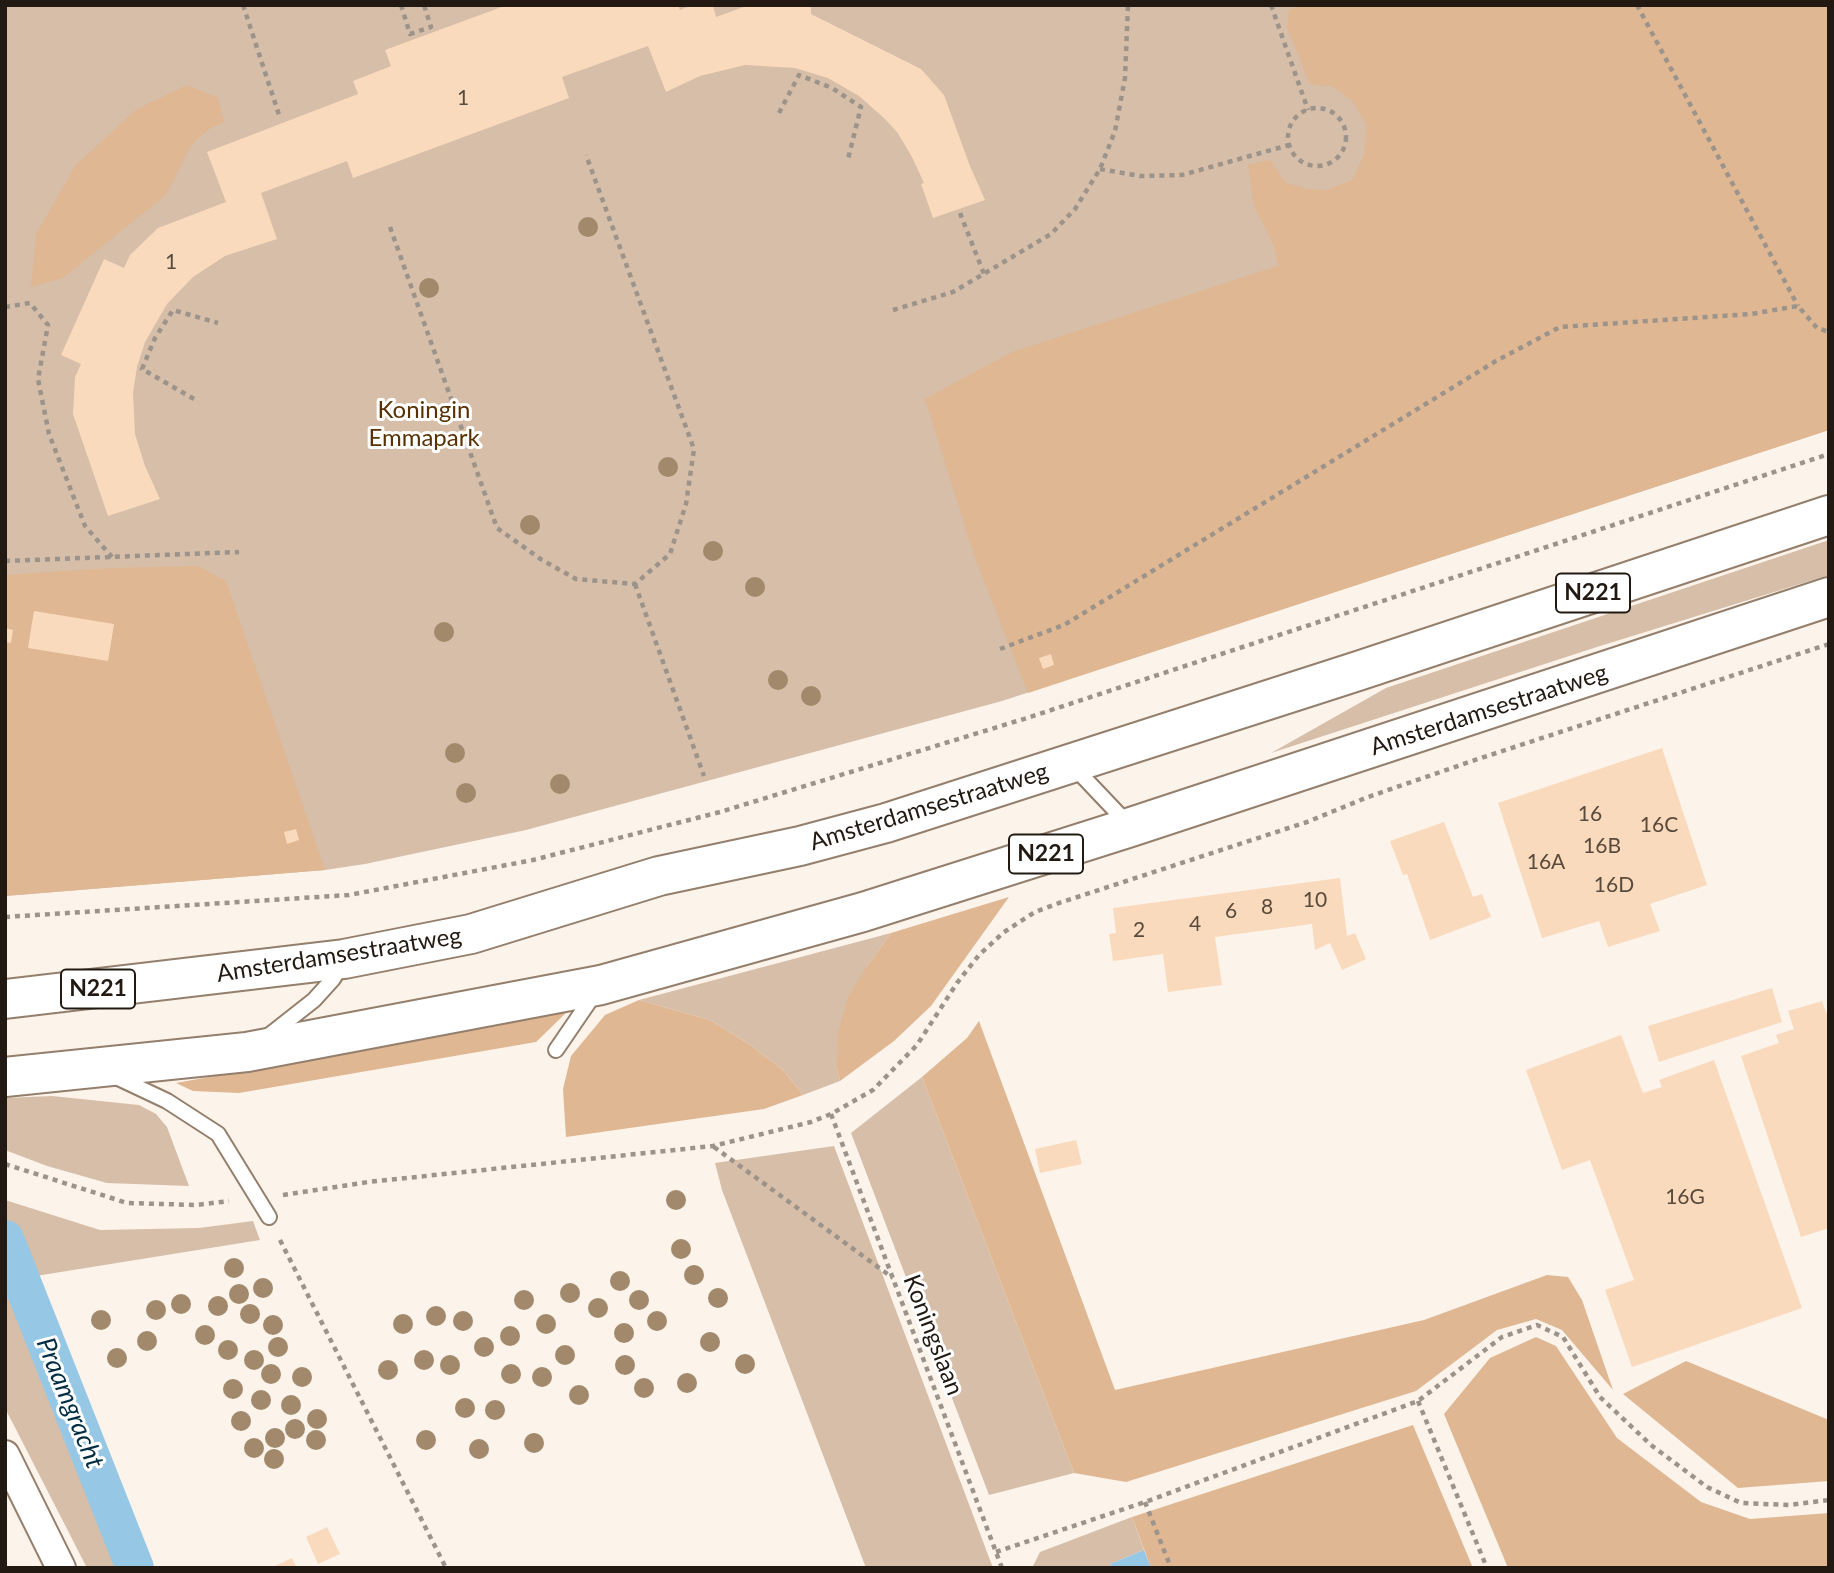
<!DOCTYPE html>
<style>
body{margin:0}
#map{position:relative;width:1834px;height:1573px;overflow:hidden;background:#fcf3eb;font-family:Lato,sans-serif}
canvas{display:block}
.frame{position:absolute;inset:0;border:7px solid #221a12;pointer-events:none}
</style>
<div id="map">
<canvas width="1834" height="1573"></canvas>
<div class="frame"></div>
</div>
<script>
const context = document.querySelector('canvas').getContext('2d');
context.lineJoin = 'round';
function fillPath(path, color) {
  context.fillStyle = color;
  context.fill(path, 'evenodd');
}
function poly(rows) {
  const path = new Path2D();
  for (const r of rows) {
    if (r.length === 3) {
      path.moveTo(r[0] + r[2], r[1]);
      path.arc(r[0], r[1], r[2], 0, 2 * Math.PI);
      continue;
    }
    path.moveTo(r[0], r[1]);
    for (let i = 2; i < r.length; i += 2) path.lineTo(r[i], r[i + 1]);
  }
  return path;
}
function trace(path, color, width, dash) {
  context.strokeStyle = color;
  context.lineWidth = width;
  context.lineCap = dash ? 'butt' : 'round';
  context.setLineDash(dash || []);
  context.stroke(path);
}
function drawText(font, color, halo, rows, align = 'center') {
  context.font = font + ' Lato,sans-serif';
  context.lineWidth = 6;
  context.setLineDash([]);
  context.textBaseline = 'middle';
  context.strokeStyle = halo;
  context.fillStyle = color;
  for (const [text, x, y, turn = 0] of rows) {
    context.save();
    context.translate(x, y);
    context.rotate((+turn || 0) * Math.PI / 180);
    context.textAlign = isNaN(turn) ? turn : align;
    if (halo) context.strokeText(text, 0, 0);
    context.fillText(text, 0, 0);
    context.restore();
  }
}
const green = poly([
 [5,5,1829,5,1829,430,1002,701,526,830,365,864,325,870,5,896],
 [1829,540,1829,575,1597,647,1271,753,1386,688],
 [891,933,867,966,837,1070,840,1081,803,1095,783,1070,749,1044,710,1020,639,1000],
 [922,1077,1074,1473,989,1495,851,1133],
 [52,1096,139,1105,156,1114,167,1127,189,1186,107,1183,47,1166,5,1150,5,1098],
 [834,1146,993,1568,866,1568,722,1190,715,1163],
 [5,1200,100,1230,199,1228,253,1221,260,1240,11,1280,23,1317,119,1568,87,1568,5,1408],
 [1132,1517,1144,1550,1110,1564,1111,1568,1032,1568,1040,1552]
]);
const forest = poly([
 [1303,5,1829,5,1829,430,1028,693,974,555,925,399,1012,352,1278,266,1274,246,1254,206,1248,165,1270,160,1285,182,1307,189,1326,190,1352,180,1364,155,1367,124,1352,101,1332,86,1310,84,1287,27,1289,10],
 [187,85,218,98,224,122,209,129,191,145,166,195,63,278,31,287,36,234,76,165,137,109],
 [198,566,226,581,325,870,5,896,5,575,113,568],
 [1009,897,931,1006,894,1041,840,1081,837,1070,838,1033,848,997,867,966,891,933],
 [639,1000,710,1020,749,1044,783,1070,803,1095,764,1109,566,1137,563,1089,571,1056,605,1015],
 [567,1012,536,1042,239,1093,193,1091,176,1083],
 [979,1021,1115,1390,1424,1320,1547,1275,1568,1277,1582,1300,1613,1390,1562,1330,1536,1319,1497,1330,1416,1391,1126,1482,1074,1473,922,1077,967,1038],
 [1536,1337,1556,1346,1617,1438,1701,1502,1750,1519,1829,1513,1829,1568,1508,1568,1444,1414,1490,1358],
 [1686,1361,1829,1420,1829,1481,1738,1488,1623,1394],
 [1413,1425,1473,1568,1151,1568,1132,1517]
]);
const water = poly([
 [1144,1550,1151,1568,1111,1568,1110,1564]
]);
const canal = poly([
 [5,1239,135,1568]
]);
const building = poly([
 [507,5,678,5,680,10,692,5,713,5,716,17,749,5,811,5,811,14,921,69,944,95,970,166,985,200,933,218,921,184,924,183,912,157,897,132,885,119,859,96,828,78,795,68,745,65,700,76,666,92,648,46,562,77,569,98,353,178,347,161,261,193,277,239,225,256,193,277,167,304,145,342,137,367,133,393,135,434,145,466,160,499,108,516,73,414,75,377,81,364,61,355,104,259,124,268,130,255,158,228,226,202,207,152,358,94,353,81,391,66,385,50],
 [34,611,114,624,108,661,28,648],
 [5,628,13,630,11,643,5,642],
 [1051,654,1054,665,1043,669,1039,658],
 [1662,748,1707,885,1650,904,1660,931,1608,947,1599,921,1542,938,1498,803],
 [1444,822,1473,897,1482,894,1491,917,1430,940,1407,874,1403,875,1390,841],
 [296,829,299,840,287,844,284,832],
 [1340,878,1347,936,1355,933,1366,959,1342,970,1330,943,1315,950,1312,924,1215,937,1222,985,1168,992,1163,954,1113,961,1109,934,1116,933,1113,908],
 [1772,988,1782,1022,1659,1062,1648,1026],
 [1822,1001,1829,1020,1829,1228,1801,1237,1741,1056,1779,1043,1776,1035,1794,1029,1788,1011],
 [1621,1035,1643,1093,1662,1087,1659,1080,1714,1060,1802,1308,1632,1367,1605,1290,1634,1280,1590,1160,1562,1170,1526,1070],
 [1076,1140,1082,1164,1040,1173,1035,1149],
 [327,1527,340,1554,318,1564,306,1537],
 [292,1558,297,1568,271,1568]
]);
const path = poly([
 [243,5,280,118],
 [401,5,410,34,431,27,424,5],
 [1271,5,1308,110],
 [1637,5,1798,306],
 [1317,137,29],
 [779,113,799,75,832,88,861,107,848,159],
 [1100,169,1140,176,1182,175,1289,145],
 [960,213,984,274],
 [390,227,497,528,542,560,576,579,635,584,670,554,686,504,694,449,586,155],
 [5,307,30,303,48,325,38,379,49,434,85,526,112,557],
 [893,310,953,292,1051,234,1075,209,1100,169,1115,131,1125,78,1128,5],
 [194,399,142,369,155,338,173,310,218,323],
 [5,561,239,552],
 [635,584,704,776],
 [1000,649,1064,625,1496,361,1560,327,1751,314,1798,306,1817,328,1829,332],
 [5,917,349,895,533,860,720,812,1027,718,1829,454],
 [831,1114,1002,1568],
 [714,1147,893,1278],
 [5,1164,127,1203,196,1205,229,1201],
 [283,1195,368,1182,713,1146,811,1122,831,1114,873,1090,917,1045,957,983,979,955,1004,932,1035,912,1059,903,1307,822,1368,797,1478,759,1829,644],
 [280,1240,446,1568],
 [1418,1401,1487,1568],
 [1145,1502,1171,1568],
 [996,1552,1145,1502,1418,1401,1502,1337,1537,1325,1563,1337,1600,1397,1651,1445,1707,1487,1741,1503,1789,1505,1829,1500]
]);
const service = poly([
 [1072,765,1128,824],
 [267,1037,314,1000,333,979,342,964],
 [556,1050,595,993],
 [114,1076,167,1101,218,1134,269,1217]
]);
const minor = poly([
 [5,1455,61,1568]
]);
const primary = poly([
 [5,999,344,959,471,934,659,876,800,846,886,823,1358,671,1829,515],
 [5,1077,247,1052,601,985,863,912,1131,827,1829,597]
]);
const trees = [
 [588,227],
 [429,288],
 [668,467],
 [530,525],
 [713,551],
 [755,587],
 [444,632],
 [778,680],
 [811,696],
 [455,753],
 [560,784],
 [466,793],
 [676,1200],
 [681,1249],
 [234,1268],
 [694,1275],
 [620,1281],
 [263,1288],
 [570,1293],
 [239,1294],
 [718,1298],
 [524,1300],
 [639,1300],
 [181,1304],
 [218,1306],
 [598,1308],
 [156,1310],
 [250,1314],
 [436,1316],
 [101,1320],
 [463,1321],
 [657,1321],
 [403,1324],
 [546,1324],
 [273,1325],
 [624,1333],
 [205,1335],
 [510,1336],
 [147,1341],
 [710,1342],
 [278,1347],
 [484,1347],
 [228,1350],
 [565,1355],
 [117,1358],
 [254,1360],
 [424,1360],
 [745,1364],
 [450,1365],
 [625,1365],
 [388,1370],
 [271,1374],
 [511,1374],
 [302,1377],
 [542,1377],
 [687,1383],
 [644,1388],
 [233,1389],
 [579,1395],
 [261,1400],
 [291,1405],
 [465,1408],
 [495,1410],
 [317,1419],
 [241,1421],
 [295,1429],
 [275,1438],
 [316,1440],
 [426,1440],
 [534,1443],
 [254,1448],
 [479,1449],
 [274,1459]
];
const numberNames = [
 ["1",463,98],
 ["1",171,262],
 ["16",1590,814],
 ["16C",1659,825],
 ["16B",1602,846],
 ["16A",1546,862],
 ["16D",1614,885],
 ["10",1315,900],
 ["8",1267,907],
 ["6",1231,911],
 ["4",1195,924],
 ["2",1139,930],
 ["16G",1685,1197]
];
const shields = [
 [1593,593,74],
 [1046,854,74],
 [98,989,74]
];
const shieldNames = [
 ["N221",1593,593],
 ["N221",1046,854],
 ["N221",98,989]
];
const parkNames = [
 ["Koningin",424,410],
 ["Emmapark",424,438]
];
const streetNames = [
 ["Amsterdamsestraatweg",1489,710,-18],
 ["Amsterdamsestraatweg",929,807,-17],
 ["Amsterdamsestraatweg",339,955,-9],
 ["Koningslaan",933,1335,69]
];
const waterNames = [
 ["Praamgracht",70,1403,68]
];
fillPath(green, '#d6bea8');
fillPath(forest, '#dfb792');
fillPath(water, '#96c8e6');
trace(canal, '#96c8e6', 38);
fillPath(building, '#fadabc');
trace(service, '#937f6c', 18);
trace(minor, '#937f6c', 32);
trace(primary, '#937f6c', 42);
trace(path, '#9c938b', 4.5, [5, 5]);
trace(service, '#fff', 14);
trace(minor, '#fff', 28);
trace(primary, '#fff', 38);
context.fillStyle = '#a2896c';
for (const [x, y] of trees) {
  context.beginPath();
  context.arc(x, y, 10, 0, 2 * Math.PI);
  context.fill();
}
drawText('21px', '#584a3c', null, numberNames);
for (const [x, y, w] of shields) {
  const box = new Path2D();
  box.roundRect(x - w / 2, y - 19.5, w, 39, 5);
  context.fillStyle = '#fff';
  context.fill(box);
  trace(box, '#221a12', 2);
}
drawText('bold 23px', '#221a12', null, shieldNames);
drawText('24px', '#583204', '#fff', parkNames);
drawText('24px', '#221a12', '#fff', streetNames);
drawText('italic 26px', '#012d42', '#fff', waterNames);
</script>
